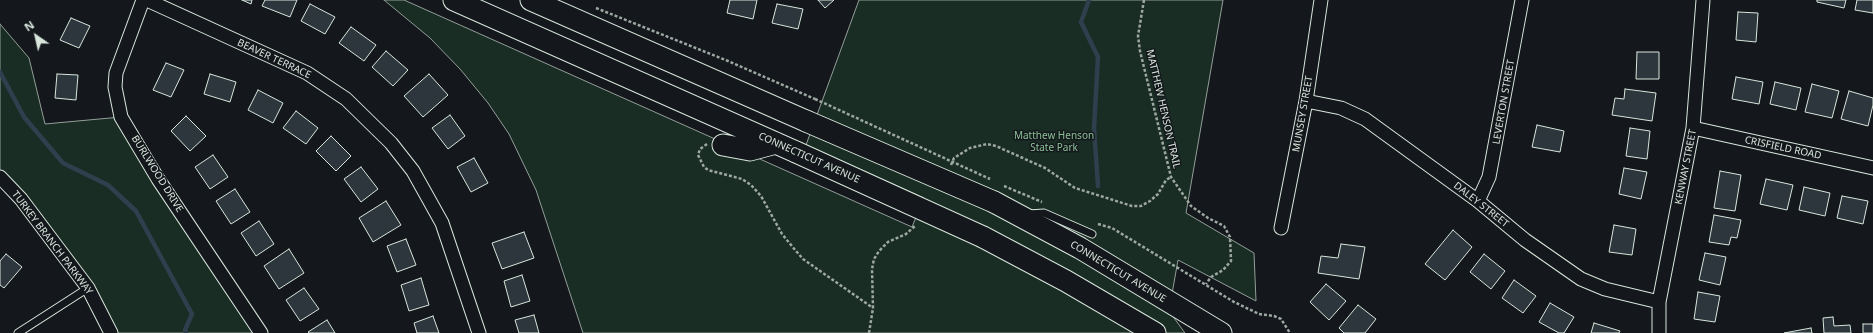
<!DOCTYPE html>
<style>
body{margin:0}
#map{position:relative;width:1873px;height:333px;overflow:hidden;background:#14181c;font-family:"Noto Sans",sans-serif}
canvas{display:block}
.north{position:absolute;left:16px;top:16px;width:40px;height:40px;-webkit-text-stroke:3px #14181c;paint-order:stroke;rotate:326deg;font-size:11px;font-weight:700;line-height:16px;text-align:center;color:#d8e6dc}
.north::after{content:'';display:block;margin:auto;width:14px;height:18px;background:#d8e6dc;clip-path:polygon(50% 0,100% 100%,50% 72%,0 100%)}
</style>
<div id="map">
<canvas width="1873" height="333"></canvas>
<div class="north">N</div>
</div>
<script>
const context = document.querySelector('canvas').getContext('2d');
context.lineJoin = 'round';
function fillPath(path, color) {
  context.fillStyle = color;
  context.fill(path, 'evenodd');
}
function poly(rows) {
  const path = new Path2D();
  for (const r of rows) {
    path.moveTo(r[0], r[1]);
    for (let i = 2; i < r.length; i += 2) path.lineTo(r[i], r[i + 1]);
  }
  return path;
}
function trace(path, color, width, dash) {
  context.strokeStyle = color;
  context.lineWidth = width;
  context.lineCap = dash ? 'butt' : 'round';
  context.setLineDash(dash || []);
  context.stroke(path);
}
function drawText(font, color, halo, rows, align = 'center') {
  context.font = font + ' "Noto Sans",sans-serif';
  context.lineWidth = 3;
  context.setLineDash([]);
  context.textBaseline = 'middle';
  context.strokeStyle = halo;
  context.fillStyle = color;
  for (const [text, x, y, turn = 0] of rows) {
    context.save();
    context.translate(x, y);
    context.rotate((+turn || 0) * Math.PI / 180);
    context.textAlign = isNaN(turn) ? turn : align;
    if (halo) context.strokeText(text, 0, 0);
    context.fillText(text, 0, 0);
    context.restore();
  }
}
const green = poly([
 [384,0,404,0,912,227,924,198,806,145,859,0,1223,0,1186,213,1254,253,1256,301,1178,260,1169,311,1185,333,583,333,536,190,509,134,488,103,460,69,430,38,384,0],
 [0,24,29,58,45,124,121,117,261,333,111,333,88,288,0,177,0,24]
]);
const stream = poly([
 [1089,0,1081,22,1098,57,1094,128,1098,186],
 [0,72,24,117,63,163,108,185,136,211,192,314,185,330,186,333]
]);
const building = poly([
 [242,0,252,0,251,4,242,0],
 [265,0,297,0,290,17,262,6,265,0],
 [730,0,757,0,753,19,727,13,730,0],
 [818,0,834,0,825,8,818,0],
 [1817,0,1846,0,1844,8,1817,2,1817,0],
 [1857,0,1873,0,1873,13,1855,10,1857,0],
 [310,4,335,17,325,34,301,21,310,4],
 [777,4,803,9,798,29,772,23,777,4],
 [1738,12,1758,13,1756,42,1736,40,1738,12],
 [71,18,90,26,79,48,60,40,71,18],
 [351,27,376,45,364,61,339,43,351,27],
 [386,51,408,70,393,86,372,67,386,51],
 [1637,52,1659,52,1659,79,1636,79,1637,52],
 [166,63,184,70,171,97,153,90,166,63],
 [57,74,78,75,76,100,55,98,57,74],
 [210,74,236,82,230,102,204,94,210,74],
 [429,74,448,95,423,117,404,96,429,74],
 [1736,77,1763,82,1759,104,1732,99,1736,77],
 [1775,82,1801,88,1796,110,1770,104,1775,82],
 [1812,84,1839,91,1832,118,1805,112,1812,84],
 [1625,89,1656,93,1652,121,1612,115,1615,98,1624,99,1625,89],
 [258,90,283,103,273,123,248,110,258,90],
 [1849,91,1873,98,1873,105,1868,126,1841,119,1849,91],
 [296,111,318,128,306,144,283,128,296,111],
 [450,115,465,136,448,149,432,128,450,115],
 [186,116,206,136,190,151,171,131,186,116],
 [1537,125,1564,131,1560,152,1532,147,1537,125],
 [1630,128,1650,131,1647,159,1626,156,1630,128],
 [331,136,351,156,336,171,316,151,331,136],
 [213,155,228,177,210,189,195,167,213,155],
 [474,158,488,183,471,192,457,167,474,158],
 [361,167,378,189,361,202,344,179,361,167],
 [1624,168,1647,172,1641,199,1619,194,1624,168],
 [1720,171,1741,175,1735,211,1714,208,1720,171],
 [1766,179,1793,185,1787,210,1760,204,1766,179],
 [1804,187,1830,193,1825,216,1799,210,1804,187],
 [235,189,250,212,231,224,216,201,235,189],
 [1842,196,1868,201,1863,224,1837,218,1842,196],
 [386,201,401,225,373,242,359,218,386,201],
 [1714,215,1741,220,1737,238,1731,237,1729,245,1709,242,1714,215],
 [259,221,274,244,256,256,241,233,259,221],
 [1614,225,1636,229,1632,255,1609,252,1614,225],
 [1453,230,1472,247,1445,280,1425,264,1453,230],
 [524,232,534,258,502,269,492,243,524,232],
 [406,239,416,265,397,272,387,246,406,239],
 [1341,244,1365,247,1359,279,1318,273,1321,256,1338,258,1341,244],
 [289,249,304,273,279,289,264,266,289,249],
 [1705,253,1726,257,1720,285,1699,280,1705,253],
 [6,254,22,267,4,288,0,285,0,261,6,254],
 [1484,254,1505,271,1491,289,1470,272,1484,254],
 [522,275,530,301,511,307,504,281,522,275],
 [421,278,429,305,409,311,401,285,421,278],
 [1514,280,1536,296,1523,313,1502,298,1514,280],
 [1326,284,1346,301,1329,320,1310,302,1326,284],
 [304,288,319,309,300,321,286,300,304,288],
 [1698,292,1720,296,1715,322,1694,319,1698,292],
 [1550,303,1574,317,1564,333,1559,333,1539,322,1550,303],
 [1358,305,1376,319,1365,333,1344,333,1339,328,1358,305],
 [534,315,539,333,519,333,515,320,534,315],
 [433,316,439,333,417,333,414,323,433,316],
 [1833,317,1834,326,1850,325,1851,333,1824,333,1823,318,1833,317],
 [327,320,335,333,309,333,308,332,327,320],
 [1594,323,1620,331,1619,333,1591,333,1594,323],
 [1863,324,1873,324,1873,333,1863,333,1863,324],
 [1811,328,1812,333,1784,333,1811,328]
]);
const path = poly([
 [1144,0,1138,36,1140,51,1171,177,1191,206,1208,218,1224,226,1230,237,1231,261,1223,270,1211,277,1206,284],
 [596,8,728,61,815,99],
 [707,144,700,149,698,155,704,167,708,170,742,179,751,185,761,196,782,234,796,251,803,259,873,308],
 [951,165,954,158,970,148,987,144,996,146,1045,168,1075,188,1132,206,1141,206,1150,201,1158,194,1166,180,1171,177],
 [1004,186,1042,202],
 [1098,224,1112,228,1234,302,1259,314,1274,316,1281,319,1290,333],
 [869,333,873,308,872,269,874,259,879,251,888,242,906,234,915,226]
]);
const service = poly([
 [1029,214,1044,213,1092,234],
 [18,333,88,288]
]);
const minor = poly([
 [143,0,116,73,115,87,121,117,158,179,261,333],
 [147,0,307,73,346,99,391,143,413,171,442,223,479,333],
 [1306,101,1341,108,1365,119,1478,201,1525,240,1581,279,1605,289,1659,302],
 [1693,128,1873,168],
 [0,177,21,199,88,288,111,333],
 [1478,201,1489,177,1522,0],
 [1281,228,1306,101,1321,0],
 [1659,333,1659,302,1693,128,1703,0]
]);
const primary = poly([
 [454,0,796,152],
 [531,0,806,121],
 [723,145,750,150,776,143],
 [994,202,1080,248,1221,333],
 [983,237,1066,281,1155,333]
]);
const pathBridge = poly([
 [815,99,990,179]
]);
const primaryBridge = poly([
 [806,121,994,202],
 [796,152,983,237]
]);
const streetNames = [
 ["BEAVER TERRACE",274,59,25],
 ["LEVERTON STREET",1504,102,-80],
 ["MATTHEW HENSON TRAIL",1163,109,77],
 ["MUNSEY STREET",1303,114,-80],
 ["CRISFIELD ROAD",1783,148,12],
 ["CONNECTICUT AVENUE",809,158,24],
 ["KENWAY STREET",1686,167,-79],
 ["BURLWOOD DRIVE",157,174,58],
 ["DALEY STREET",1481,205,38],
 ["TURKEY BRANCH PARKWAY",52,243,53],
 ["CONNECTICUT AVENUE",1118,272,31]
];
const parkNames = [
 ["Matthew Henson",1054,136],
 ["State Park",1054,148]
];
fillPath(green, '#1a2d24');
trace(green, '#939e99', 1);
trace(stream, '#2f3f4d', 4.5);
fillPath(building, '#2c363c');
trace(building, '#d8e6dc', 1);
trace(service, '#d8e6dc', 9);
trace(minor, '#d8e6dc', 15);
trace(primary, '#d8e6dc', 23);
trace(path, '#9da8a2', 2.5, [3, 2]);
trace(service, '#14181c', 7);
trace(minor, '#14181c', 13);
trace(primary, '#14181c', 21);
trace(primaryBridge, '#d8e6dc', 23, []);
trace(pathBridge, '#9da8a2', 2.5, [3, 2]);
trace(primaryBridge, '#14181c', 21);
drawText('10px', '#d8e6dc', '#14181c', streetNames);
drawText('10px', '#8ac095', '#14181c', parkNames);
</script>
